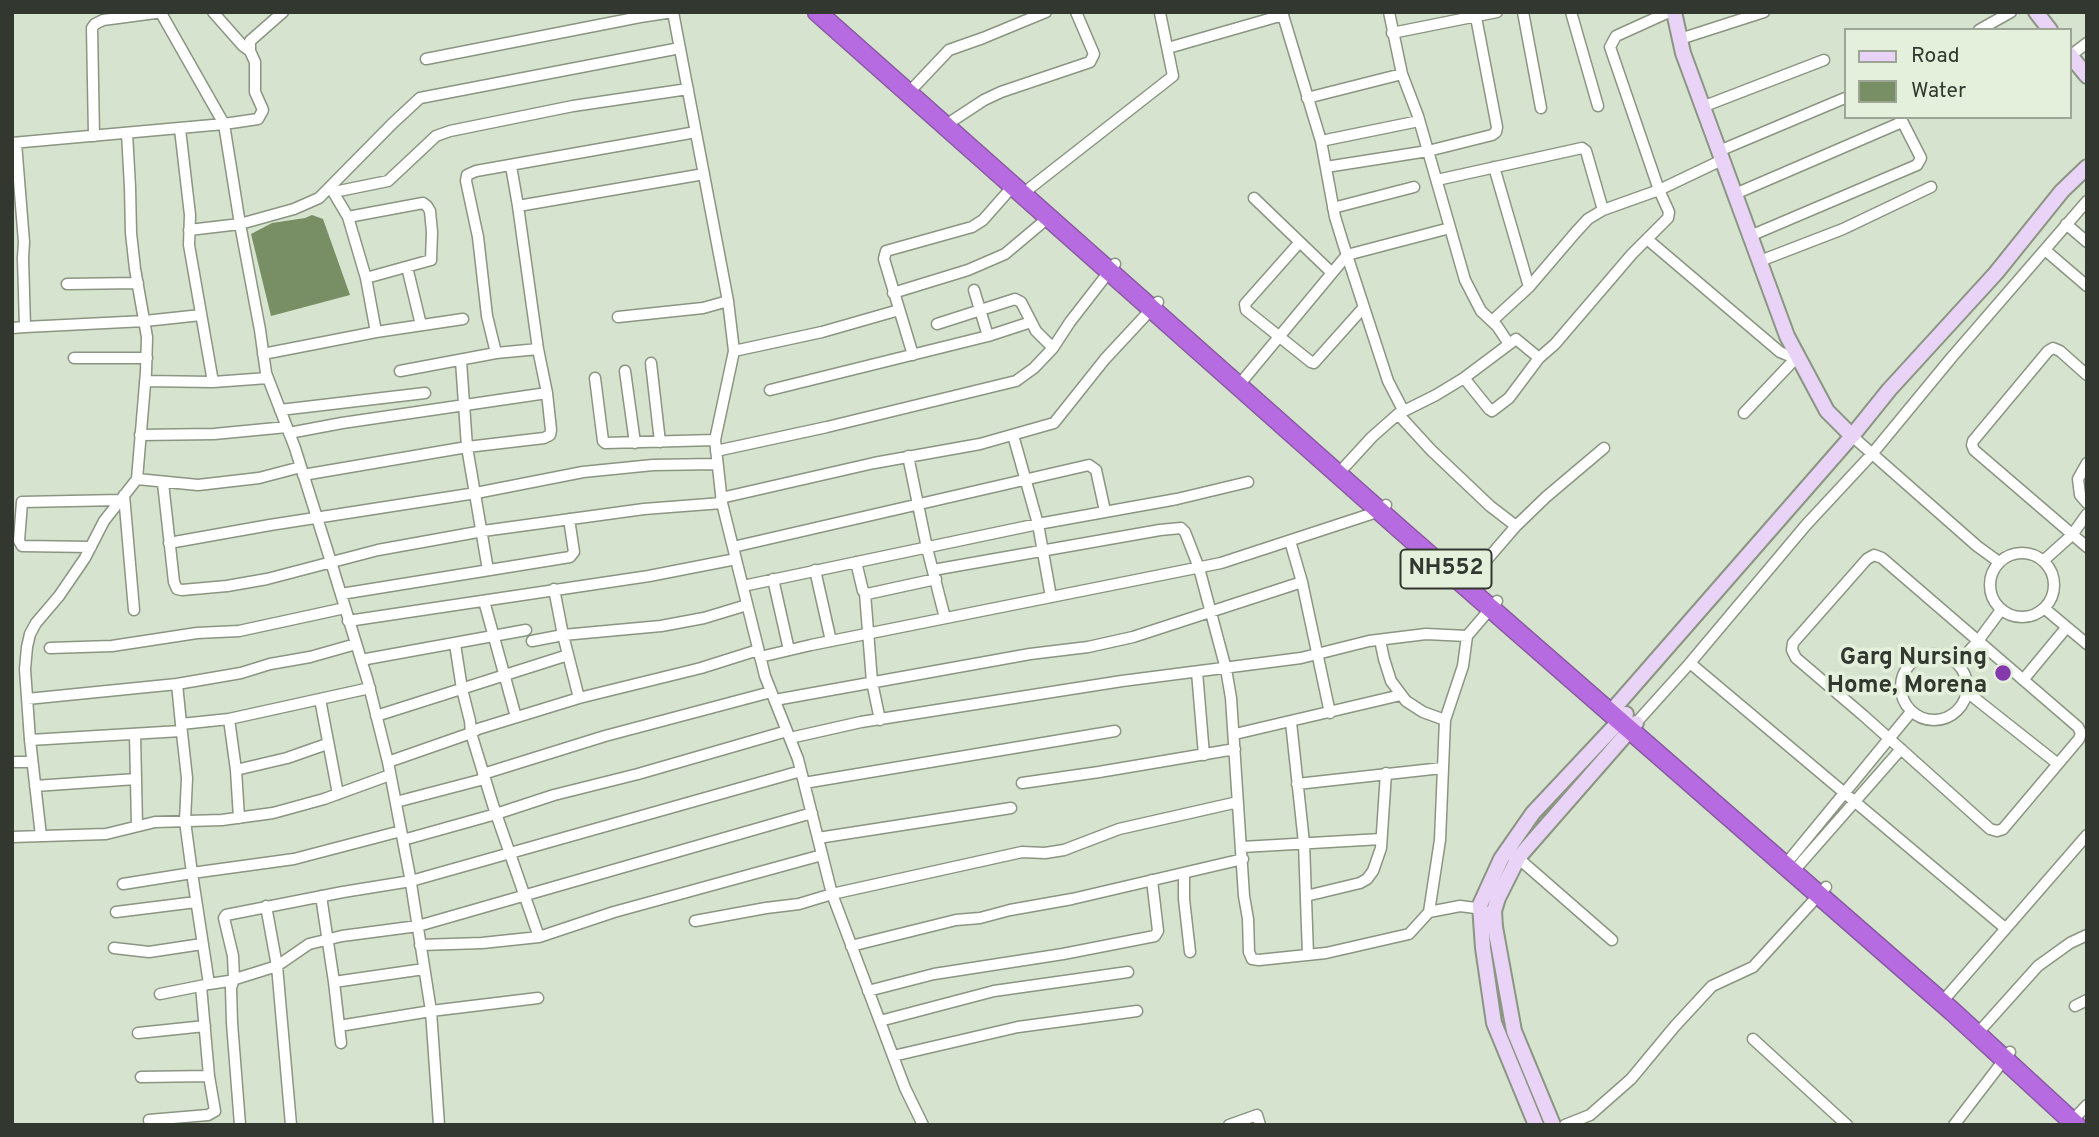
<!DOCTYPE html>
<style>
body{margin:0}
#map{position:relative;width:2099px;height:1137px;overflow:hidden;background:#d6e3ce;font-family:Overpass,sans-serif}
canvas{display:block}
.frame{position:absolute;inset:0;border:14px solid #32372f;pointer-events:none}
.legend{position:absolute;left:1844px;top:28px;width:228px;height:91px;box-sizing:border-box;background:#e4f0db;border:2px solid #9da696;margin:0;padding:9px 12px;list-style:none;font-size:21px;color:#32372f}
.legend li{display:flex;align-items:center;gap:14px;height:35px}
.legend b{width:35px;border:2px solid #9da696}
</style>
<div id="map">
<canvas width="2099" height="1137"></canvas>
<div class="frame"></div>
<ul class="legend">
<li><b style="height:9px;background:#e9d3f6"></b>Road</li>
<li><b style="height:19px;background:#788f66"></b>Water</li>
</ul>
</div>
<script>
const context = document.querySelector('canvas').getContext('2d');
context.lineJoin = 'round';
function fillPath(path, color) {
  context.fillStyle = color;
  context.fill(path, 'evenodd');
}
function poly(rows) {
  const path = new Path2D();
  for (const r of rows) {
    if (r.length === 3) {
      path.moveTo(r[0] + r[2], r[1]);
      path.arc(r[0], r[1], r[2], 0, 2 * Math.PI);
      continue;
    }
    path.moveTo(r[0], r[1]);
    for (let i = 2; i < r.length; i += 2) path.lineTo(r[i], r[i + 1]);
  }
  return path;
}
function trace(path, color, width, dash) {
  context.strokeStyle = color;
  context.lineWidth = width;
  context.lineCap = dash ? 'butt' : 'round';
  context.setLineDash(dash || []);
  context.stroke(path);
}
function drawText(font, color, halo, rows, align = 'center') {
  context.font = font + ' Overpass,sans-serif';
  context.lineWidth = 7;
  context.setLineDash([]);
  context.textBaseline = 'middle';
  context.strokeStyle = halo;
  context.fillStyle = color;
  for (const [text, x, y, turn = 0] of rows) {
    context.save();
    context.translate(x, y);
    context.rotate((+turn || 0) * Math.PI / 180);
    context.textAlign = isNaN(turn) ? turn : align;
    if (halo) context.strokeText(text, 0, 0);
    context.fillText(text, 0, 0);
    context.restore();
  }
}
const water = poly([
 [312,215,323,219,350,295,271,316,251,234,272,223,305,218]
]);
const street = poly([
 [213,12,243,46,250,51],
 [1282,12,1321,141,1335,217,1343,243,1388,381,1403,410],
 [1389,12,1402,74,1418,116,1465,280,1481,311,1497,326,1509,344],
 [1523,12,1541,108],
 [1571,12,1598,106],
 [161,13,224,124,258,119,263,110,255,92,255,62,250,51,250,41,283,12],
 [1979,30,2011,12],
 [1392,33,1497,12],
 [1680,39,1764,12],
 [1168,48,1283,15],
 [2070,56,2087,43],
 [426,59,640,17,673,12,728,301,734,351,715,440,722,503,765,676,798,759,832,894,905,1088,923,1125],
 [914,87,949,50,983,38,1046,12],
 [1307,98,1402,74],
 [1702,107,1824,60],
 [952,121,984,100,1001,92,1090,62,1094,54,1076,12],
 [180,129,190,215,189,245,213,382,268,378],
 [94,136,92,28,95,24,103,20,163,12],
 [1321,141,1419,121],
 [12,143,224,124,240,224,260,330,266,373,295,448,331,562,368,682,388,762,410,877,431,1011,439,1125],
 [1719,151,1845,98],
 [1326,167,1428,151,1492,135,1496,132,1497,127,1475,12],
 [1494,167,1529,287],
 [1437,180,1582,148,1586,151,1603,210],
 [1030,188,1173,76,1160,13],
 [332,190,348,217,366,278,376,332],
 [334,192,388,181,436,136,450,131,573,106,688,89],
 [1735,194,1902,122],
 [1254,198,1332,273],
 [518,206,704,174],
 [1333,208,1414,187],
 [348,217,423,203,427,206,430,211,432,232,431,260,366,278],
 [2066,224,2087,242],
 [189,230,240,224,294,209,319,198,393,123,420,98,680,48],
 [1750,236,1917,165,1921,158,1900,117],
 [1647,239,1780,352,1799,360],
 [1299,243,1245,304,1246,310,1311,362,1314,363,1364,307],
 [2045,250,2087,286],
 [1760,261,1843,229,1931,187],
 [407,267,421,325],
 [67,284,138,283],
 [974,290,988,336,1031,322],
 [893,293,968,270,1005,254,1049,217],
 [618,317,703,308,728,301],
 [1492,321,1529,287,1576,232,1588,219,1603,210,1659,190,1610,47,1616,36,1669,12],
 [937,324,1015,299,1021,302,1036,331,1053,348],
 [25,327,145,321,201,315],
 [12,328,25,327,23,258,24,242,16,143],
 [1516,339,1539,358,1509,398,1492,411,1489,409,1464,378,1516,339],
 [734,351,822,332,899,310],
 [496,353,487,316,478,237,466,181,467,175,476,171,696,132],
 [263,354,376,332,463,319],
 [913,355,884,259,886,251,972,227,983,220,1013,186],
 [74,358,147,358],
 [1539,358,1555,344,1632,254,1668,218,1669,212,1659,190,1722,160],
 [461,361,467,447,488,570],
 [651,363,660,442],
 [400,371,496,353,538,349],
 [625,371,635,443],
 [2087,375,2060,351,2053,348,2048,351,1973,441,1972,445,1974,450,2087,547],
 [595,378,603,441,605,443,715,440],
 [145,381,213,382],
 [1239,385,1347,255,1450,228],
 [770,390,988,336],
 [280,410,425,393],
 [1744,413,1796,358],
 [1398,414,1431,450,1490,506,1516,526],
 [289,433,342,423,547,393],
 [140,435,214,434,287,427],
 [1013,435,1038,524,1051,597],
 [1852,436,1977,546,1999,562],
 [716,451,827,427,1016,381,1034,368,1053,348,1070,322,1115,264],
 [908,456,927,548,945,618],
 [2087,463,2078,479,2080,495,2087,503],
 [1338,474,1372,437,1398,414,1436,395,1464,378],
 [303,475,467,447,544,438,550,435,551,430,547,393,538,349,518,206,511,166],
 [137,479,198,485,259,478,301,467],
 [163,483,174,582,177,589,182,590,227,586,267,579,378,550,483,531,644,509,722,503],
 [124,495,134,610],
 [721,498,874,463,980,444,1054,423,1105,359,1158,302],
 [1290,541,1302,582,1330,713],
 [169,543,270,525,476,493,583,472,653,465,717,464],
 [91,547,22,546,19,541,22,502,120,500],
 [733,547,1089,465,1096,470,1105,511],
 [2022,585,32],
 [1874,555,1882,558,2078,727,2081,733,2079,739,2003,829,1997,831,1990,829,1864,716,1796,658,1792,650,1793,643,1867,559,1874,555],
 [2043,561,2072,535,2087,514],
 [856,562,863,591,867,594,936,579],
 [815,570,831,641],
 [933,570,1160,530,1181,528,1185,532,1199,568,1226,669,1231,698,1244,896,1248,919,1249,952,1252,959,1259,960,1326,953,1409,934,1429,912],
 [1469,577,1478,570,1516,526,1546,497,1604,448],
 [773,579,789,650],
 [743,586,1038,524,1177,499,1248,482],
 [554,589,563,635,579,698],
 [865,593,872,682,880,720],
 [341,594,570,557,574,552,569,519],
 [484,601,516,717],
 [2044,608,2087,644],
 [348,621,649,576,736,559],
 [1380,640,1384,659,1391,681,1406,701,1423,712,1445,720,1463,666,1467,636],
 [532,641,563,635,661,626,704,618,747,605],
 [455,644,462,689,470,721,471,733,478,729,579,698,701,668,758,650],
 [50,648,112,646,197,633,239,631,345,608],
 [1934,687,33],
 [760,657,811,645,1221,563,1380,511,1386,505],
 [361,660,526,630],
 [1690,663,2005,928],
 [1958,663,1978,641,2001,610],
 [1197,672,1204,755],
 [2023,680,2066,628],
 [1967,692,2058,764],
 [27,699,177,684],
 [320,699,338,794],
 [775,700,1030,654,1088,647,1133,637,1302,582],
 [376,716,568,655],
 [1445,720,1440,840,1429,912,1460,906,1483,909],
 [1291,722,1304,843,1308,955],
 [1636,723,1690,663,1806,525,1872,454,1952,357,2087,201],
 [181,724,177,684,241,673,270,664,310,657,356,644],
 [135,734,137,826],
 [1235,734,1401,695],
 [790,738,861,722,1122,681,1301,658,1369,641,1426,634,1467,636,1497,601],
 [30,740,25,669,27,647,30,634,36,623,59,596,85,558,104,521,137,479,146,372,147,337,135,269,131,233,130,187,127,133],
 [12,762,31,762],
 [388,762,471,733,493,805,539,937],
 [236,770,287,758,327,744],
 [483,774,605,736,771,692],
 [804,783,1115,731],
 [1022,783,1099,772,1235,749],
 [1297,784,1442,768],
 [35,786,136,779],
 [396,802,484,779],
 [239,818,236,770,229,719,370,688],
 [401,831,294,859,192,873,209,984,229,981,277,966,309,944,342,936,418,926,812,813],
 [41,836,30,740,181,731],
 [12,837,106,834,155,822,222,820,273,813,324,799,390,775],
 [818,838,1011,808],
 [403,840,496,814,554,795,638,774,787,731],
 [1242,847,1381,839],
 [1518,858,1612,940],
 [1785,865,1911,712],
 [1793,872,1901,749],
 [1184,873,1184,899,1190,952],
 [123,884,192,873,185,821,187,778,181,724,229,719],
 [321,896,334,982],
 [1306,896,1360,883,1367,879,1373,871,1381,848,1386,773],
 [266,906,277,966,291,1125],
 [116,912,196,902],
 [695,921,766,908,799,904,832,894,1022,852,1045,853,1064,850,1119,829,1238,802],
 [420,945,482,943,539,937,614,912,822,855],
 [851,946,956,920,980,918,1010,910,1072,899,1243,859],
 [114,948,149,952,202,944],
 [868,991,934,974,1063,954,1155,936,1158,931,1152,880],
 [160,994,205,985],
 [1942,1002,2087,835],
 [2075,1006,2087,1000],
 [880,1021,994,991,1128,972],
 [339,1026,431,1011,538,998],
 [138,1033,205,1026],
 [1977,1034,2038,966,2070,943,2087,935],
 [1753,1039,1847,1125],
 [341,1043,334,982,424,969],
 [893,1056,1018,1027,1137,1011],
 [141,1077,209,1076],
 [149,1120,208,1115,215,1111,209,1076,201,986],
 [2072,1121,2087,1105],
 [240,1125,232,1023,231,988,234,979,233,956,224,918,226,915,343,892,411,881,801,771],
 [1229,1125,1257,1115,1260,1125],
 [1565,1125,1590,1115,1631,1079,1675,1026,1712,986,1753,967,1826,887],
 [1954,1125,2010,1052]
]);
const secondary = poly([
 [1674,12,1683,53,1787,336,1827,411,1852,436],
 [2036,12,2050,30],
 [2069,54,2087,76],
 [1616,706,1852,436,1889,390,1996,273,2062,191,2087,167],
 [1536,1125,1494,1023,1483,948,1480,905,1501,859,1533,813,1626,714],
 [1553,1125,1514,1031,1495,927,1494,911,1498,898,1518,858,1636,723]
]);
const highway = poly([
 [817,12,1401,530,1953,1012,2076,1125]
]);
const markers = [
 [2003,673,9,"#853aac"]
];
const shields = [
 [1446,569,91]
];
const shieldNames = [
 ["NH552",1446,569]
];
const poiNames = [
 ["Garg Nursing",1987,659],
 ["Home, Morena",1987,687]
];
fillPath(water, '#788f66');
trace(street, '#8a9582', 13);
trace(secondary, '#8a9582', 18);
trace(highway, '#8859a2', 21);
trace(street, '#fff', 10);
trace(secondary, '#e9d3f6', 14);
trace(highway, '#b66ce0', 18);
for (const [x, y, r, color] of markers) {
  const dot = new Path2D();
  dot.arc(x, y, r, 0, 2 * Math.PI);
  context.fillStyle = color;
  context.fill(dot);
  trace(dot, '#e4f0db', 2.5);
}
for (const [x, y, w] of shields) {
  const box = new Path2D();
  box.roundRect(x - w / 2, y - 19.5, w, 39, 5);
  context.fillStyle = '#e4f0db';
  context.fill(box);
  trace(box, '#32372f', 2);
}
drawText('bold 23px', '#32372f', null, shieldNames);
drawText('bold 24px', '#32372f', '#e4f0db', poiNames, 'right');
</script>
